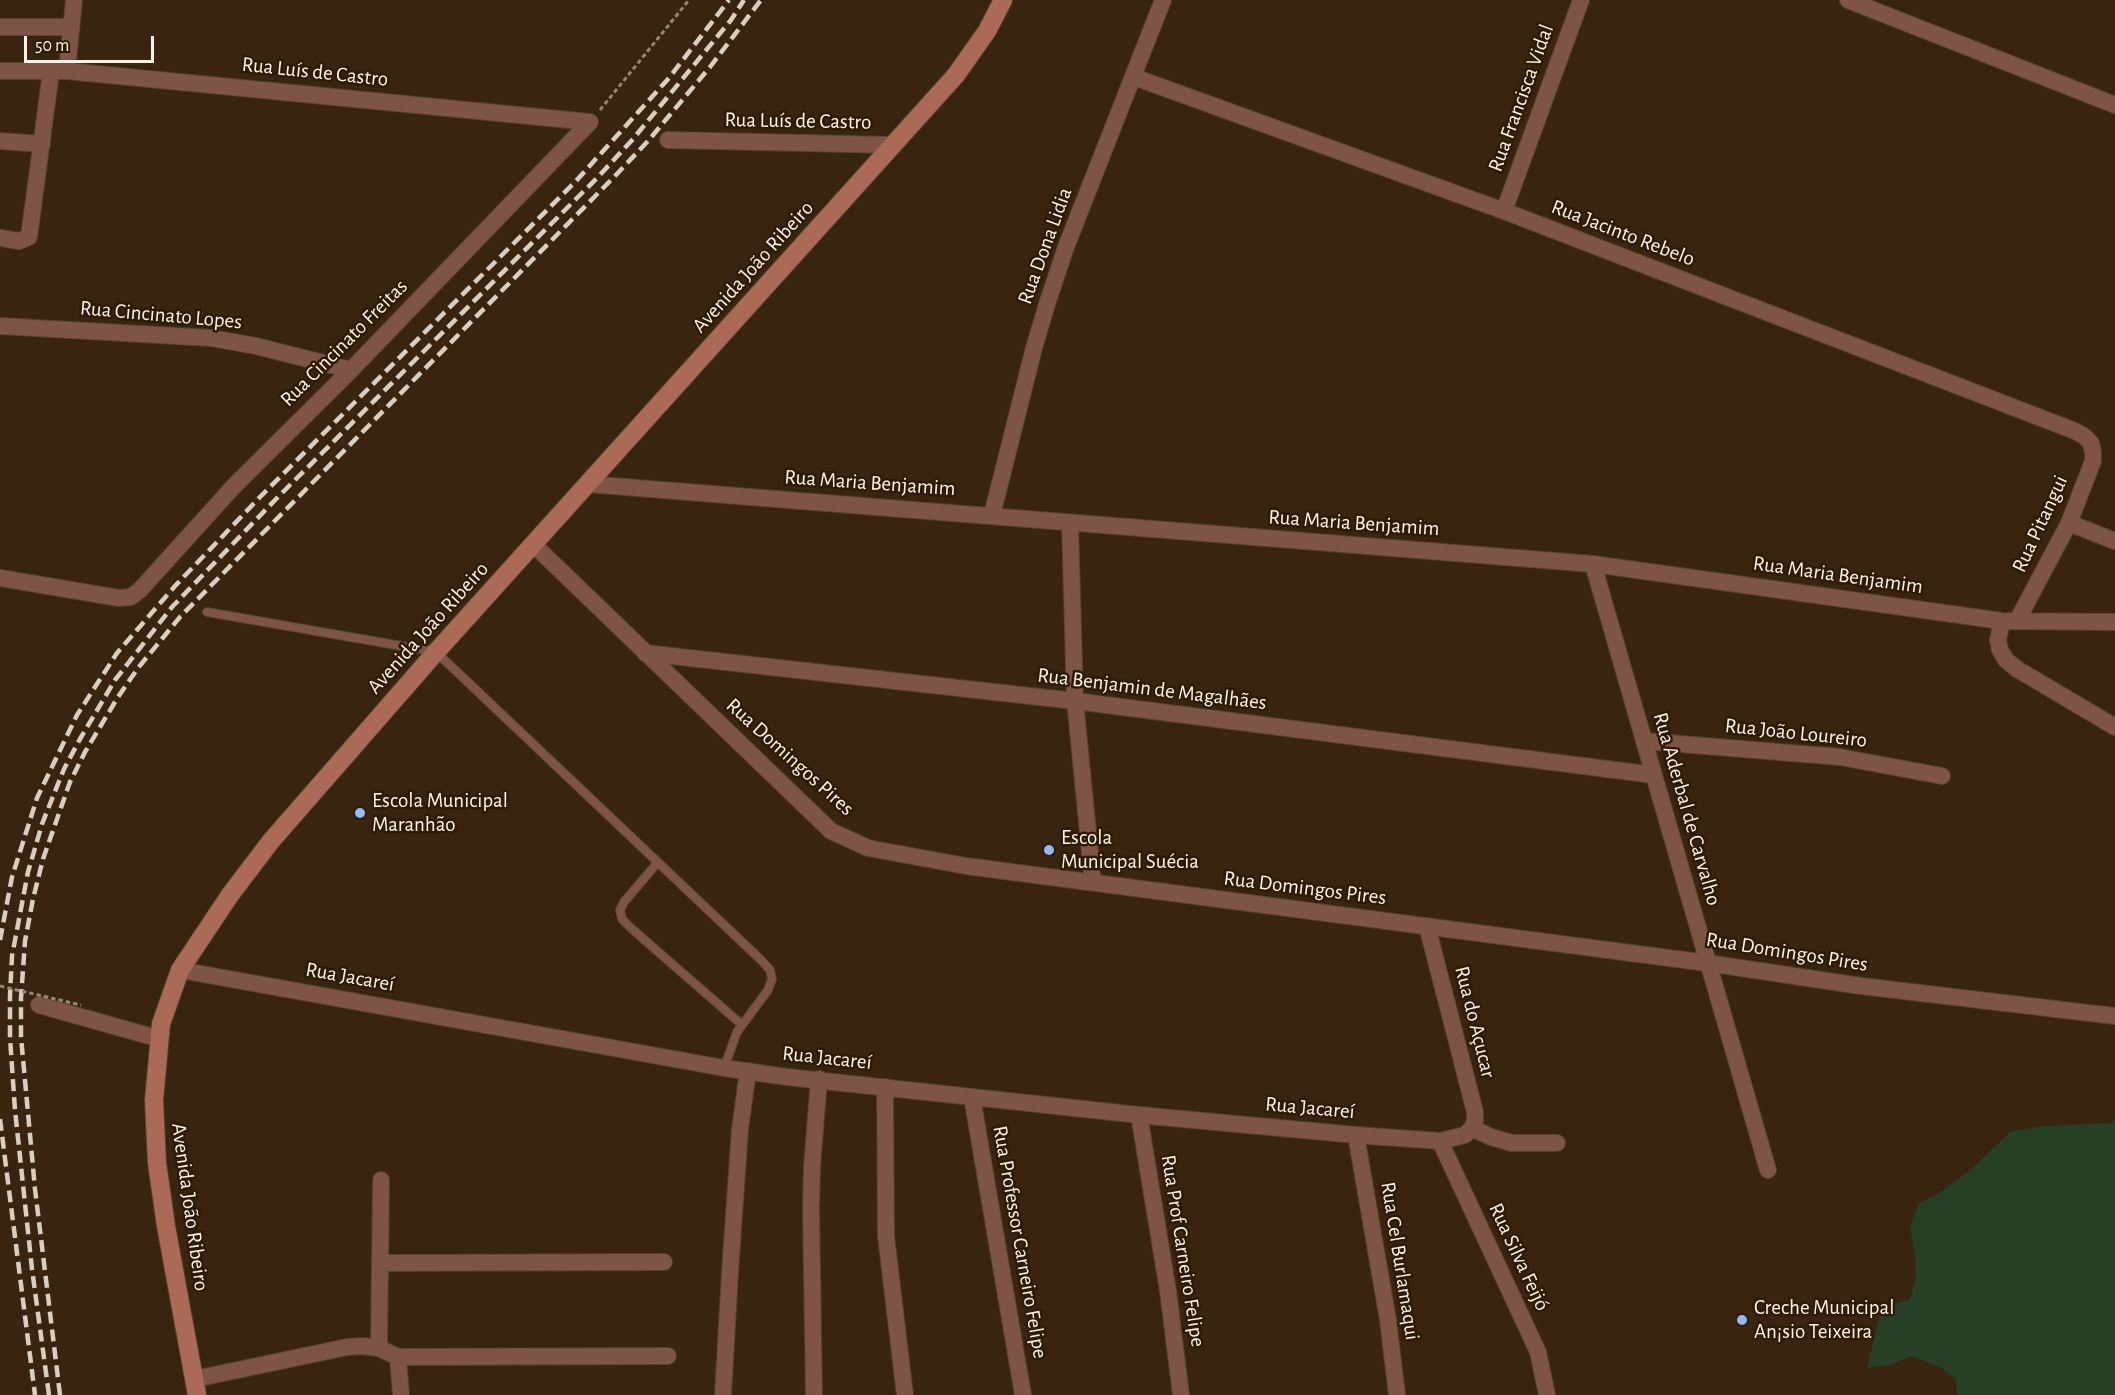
<!DOCTYPE html>
<meta charset="utf-8">
<style>
body{margin:0}
#map{position:relative;width:2115px;height:1395px;overflow:hidden;background:#39250f;font-family:"Alegreya Sans",sans-serif}
canvas{display:block}
.scale{position:absolute;left:24px;top:36px;width:130px;height:27px;box-sizing:border-box;border:3px solid #fef3e8;border-top:0;padding-left:8px;font-size:18px;line-height:21px;white-space:nowrap;color:#fef3e8;-webkit-text-stroke:4px #2e1b06;paint-order:stroke}
</style>
<div id="map">
<canvas width="2115" height="1395"></canvas>
<div class="scale">50 m</div>
</div>
<script>
const context = document.querySelector('canvas').getContext('2d');
context.lineJoin = 'round';
function fillPath(path, color) {
  context.fillStyle = color;
  context.fill(path, 'evenodd');
}
function poly(rows) {
  const path = new Path2D();
  for (const r of rows) {
    path.moveTo(r[0], r[1]);
    for (let i = 2; i < r.length; i += 2) path.lineTo(r[i], r[i + 1]);
  }
  return path;
}
function trace(path, color, width, dash) {
  context.strokeStyle = color;
  context.lineWidth = width;
  context.lineCap = dash ? 'butt' : 'round';
  context.setLineDash(dash || []);
  context.stroke(path);
}
function drawText(font, color, halo, rows, align = 'center') {
  context.font = font + ' "Alegreya Sans",sans-serif';
  context.lineWidth = 5;
  context.setLineDash([]);
  context.textBaseline = 'middle';
  context.strokeStyle = halo;
  context.fillStyle = color;
  for (const [text, x, y, turn = 0] of rows) {
    context.save();
    context.translate(x, y);
    context.rotate((+turn || 0) * Math.PI / 180);
    context.textAlign = isNaN(turn) ? turn : align;
    if (halo) context.strokeText(text, 0, 0);
    context.fillText(text, 0, 0);
    context.restore();
  }
}
const green = poly([
 [2115,1120,2115,1395,1957,1395,1956,1379,1940,1367,1911,1356,1890,1365,1867,1368,1882,1308,1910,1299,1916,1277,1915,1256,1910,1227,1919,1203,1938,1194,1969,1171,2010,1132,2042,1126,2112,1123]
]);
const path = poly([
 [600,110,689,0]
]);
const lane = poly([
 [207,612,436,652,761,960,770,970,772,979,768,990,737,1032,724,1068],
 [658,862,624,902,620,910,622,919,632,929,741,1024]
]);
const street = poly([
 [1848,0,2115,105],
 [0,27,71,27],
 [0,71,67,71,590,122],
 [67,71,74,0],
 [1134,77,1504,211,2075,431,2084,436,2091,443,2093,452,2093,461,2069,523,2017,621],
 [668,140,892,145],
 [0,141,42,144],
 [1504,211,1581,0],
 [0,238,19,241,29,237,51,72],
 [0,326,211,338,256,346,351,370],
 [587,484,1593,564,2002,621,2115,622],
 [992,515,1034,348,1047,304,1066,247,1163,0],
 [1070,523,1075,701,1093,883],
 [2069,523,2115,541],
 [533,544,831,831,868,848,966,866,1707,963,1861,986,2115,1016],
 [1593,564,1768,1170],
 [0,578,119,598,131,597,140,590,234,486,351,370,590,122],
 [2002,621,1998,640,2000,650,2006,660,2017,669,2115,727],
 [645,653,1075,701,1654,775],
 [1644,741,1840,757,1942,776],
 [180,970,724,1068,787,1077,1139,1115,1356,1135,1440,1141,1465,1135,1472,1128,1475,1121,1475,1112,1427,926],
 [39,1005,160,1039],
 [885,1087,886,1236,905,1395],
 [972,1097,1023,1395],
 [1139,1115,1168,1291,1181,1395],
 [1472,1128,1491,1137,1512,1143,1557,1143],
 [1356,1135,1388,1320,1397,1395],
 [1440,1141,1538,1352,1547,1395],
 [380,1263,664,1262],
 [379,1348,381,1180],
 [398,1357,401,1395],
 [195,1379,347,1347,363,1346,379,1348,398,1357,668,1356],
 [723,1395,730,1272,740,1129,748,1071],
 [814,1395,811,1208,812,1167,819,1079]
]);
const secondary = poly([
 [197,1395,166,1226,157,1163,154,1100,161,1024,180,970,230,895,271,841,436,652,956,75,987,31,1003,0]
]);
const rail = poly([
 [0,940,12,877,37,798,77,715,117,653,175,586,260,497,576,181,669,78,729,0],
 [0,1119,35,1395],
 [49,1395,32,1269,15,1110,10,1038,10,996,12,956,28,872,42,824,64,769,80,739,115,680,172,607,276,499,598,177,633,139,731,20,744,0],
 [60,1395,35,1189,21,1037,21,998,25,941,33,899,43,859,70,782,85,752,118,697,138,668,180,617,614,177,648,141,710,67,761,0]
]);
const pathBridge = poly([
 [0,986,81,1005]
]);
const markers = [
 [360,813,6,"#94b7fd"],
 [1049,850,6,"#94b7fd"],
 [1742,1320,6,"#94b7fd"]
];
const streetNames = [
 ["Rua Luís de Castro",315,72,6],
 ["Rua Francisca Vidal",1521,98,-70],
 ["Rua Luís de Castro",798,121,1],
 ["Rua Jacinto Rebelo",1623,233,21],
 ["Rua Dona Lidia",1045,246,-70],
 ["Avenida João Ribeiro",753,267,-48],
 ["Rua Cincinato Lopes",161,315,5],
 ["Rua Cincinato Freitas",344,343,-45],
 ["Rua Maria Benjamim",870,483,4],
 ["Rua Maria Benjamim",1354,523,4],
 ["Rua Pitangui",2040,524,-65],
 ["Rua Maria Benjamim",1838,575,8],
 ["Avenida João Ribeiro",428,628,-48],
 ["Rua Benjamin de Magalhães",1152,689,7],
 ["Rua João Loureiro",1796,733,6],
 ["Rua Domingos Pires",790,757,42],
 ["Rua Aderbal de Carvalho",1687,809,74],
 ["Rua Domingos Pires",1305,888,7],
 ["Rua Domingos Pires",1787,952,9],
 ["Rua Jacareí",350,977,10],
 ["Rua do Açucar",1475,1022,76],
 ["Rua Jacareí",827,1058,6],
 ["Rua Jacareí",1310,1108,5],
 ["Avenida João Ribeiro",190,1207,82],
 ["Rua Professor Carneiro Felipe",1020,1242,80],
 ["Rua Prof Carneiro Felipe",1183,1251,81],
 ["Rua Silva Feijó",1519,1257,65],
 ["Rua Cel Burlamaqui",1400,1261,81]
];
const poiNames = [
 ["Escola Municipal",372,801],
 ["Maranhão",372,825],
 ["Escola",1061,838],
 ["Municipal Suécia",1061,862],
 ["Creche Municipal",1754,1308],
 ["An¡sio Teixeira",1754,1332]
];
fillPath(green, '#273f25');
trace(lane, '#55422d', 10);
trace(street, '#55422d', 18);
trace(secondary, '#55422d', 20);
trace(path, '#968675', 3, [4.5, 3]);
trace(lane, '#7d5446', 8);
trace(street, '#7d5446', 16);
trace(secondary, '#ab6a55', 18);
trace(rail, '#dacec1', 4.5, [12, 6]);
trace(pathBridge, '#968675', 3, [4.5, 3]);
for (const [x, y, r, color] of markers) {
  const dot = new Path2D();
  dot.arc(x, y, r, 0, 2 * Math.PI);
  context.fillStyle = color;
  context.fill(dot);
  trace(dot, '#2e1b06', 2);
}
drawText('21px', '#fef3e8', '#2e1b06', streetNames);
drawText('21px', '#fef3e8', '#2e1b06', poiNames, 'left');
</script>
